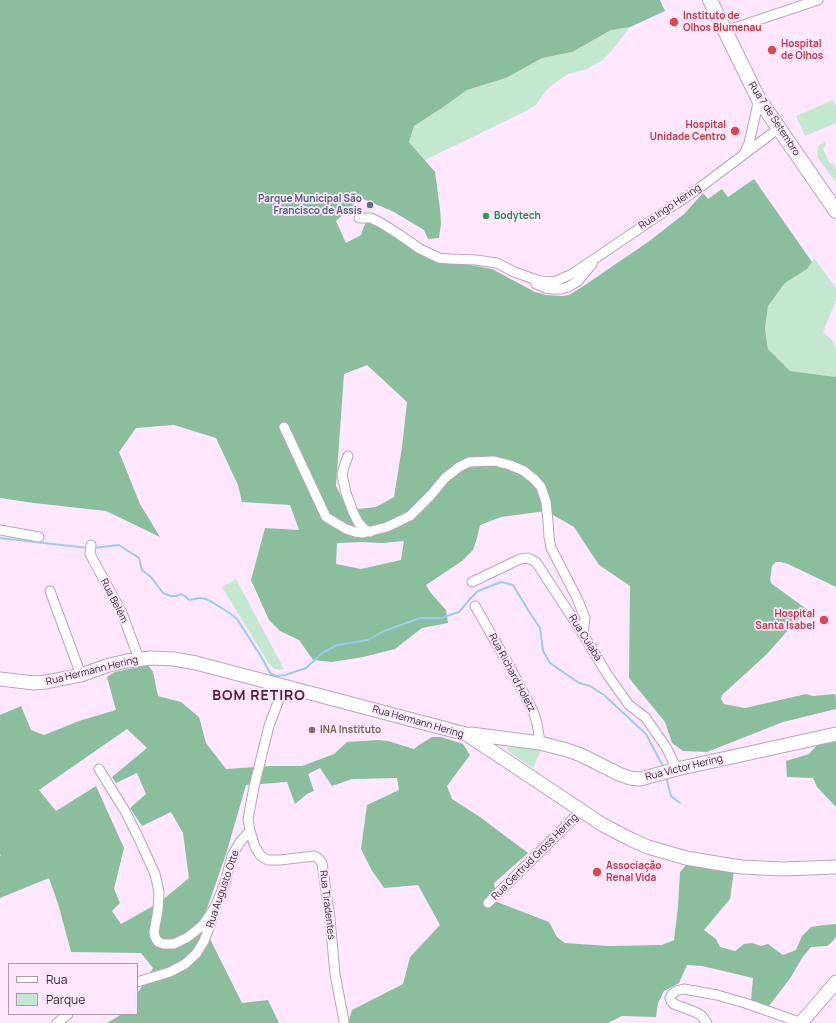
<!DOCTYPE html>
<meta charset="utf-8">
<style>
body{margin:0}
#map{position:relative;width:836px;height:1023px;overflow:hidden;background:#fee7ff;font-family:Manrope,sans-serif}
canvas{display:block}
.legend{position:absolute;left:8px;top:963px;width:130px;height:52px;box-sizing:border-box;background:#fee7ff;border:1px solid #ac9aac;margin:0;padding:5px 7px;list-style:none;font-size:12px;color:#302730}
.legend li{display:flex;align-items:center;gap:8px;height:20px}
.legend b{width:20px;border:1px solid #ac9aac}
</style>
<div id="map">
<canvas width="836" height="1023"></canvas>
<ul class="legend">
<li><b style="height:5px;background:#fff"></b>Rua</li>
<li><b style="height:11px;background:#c4e7d0"></b>Parque</li>
</ul>
</div>
<script>
const context = document.querySelector('canvas').getContext('2d');
context.lineJoin = 'round';
function fillPath(path, color) {
  context.fillStyle = color;
  context.fill(path, 'evenodd');
}
function poly(rows) {
  const path = new Path2D();
  for (const r of rows) {
    path.moveTo(r[0], r[1]);
    for (let i = 2; i < r.length; i += 2) path.lineTo(r[i], r[i + 1]);
  }
  return path;
}
function trace(path, color, width, dash) {
  context.strokeStyle = color;
  context.lineWidth = width;
  context.lineCap = dash ? 'butt' : 'round';
  context.setLineDash(dash || []);
  context.stroke(path);
}
function drawText(font, color, halo, rows, align = 'center') {
  context.font = font + ' Manrope,sans-serif';
  context.lineWidth = 3.5;
  context.setLineDash([]);
  context.textBaseline = 'middle';
  context.strokeStyle = halo;
  context.fillStyle = color;
  for (const [text, x, y, turn = 0] of rows) {
    context.save();
    context.translate(x, y);
    context.rotate((+turn || 0) * Math.PI / 180);
    context.textAlign = isNaN(turn) ? turn : align;
    if (halo) context.strokeText(text, 0, 0);
    context.fillText(text, 0, 0);
    context.restore();
  }
}
const green = poly([
 [630,27,613,49,603,60,587,69,568,74,549,87,541,97,536,105,524,112,425,160,409,142,414,126,445,106,467,90,506,78,542,58,572,52,611,30],
 [833,100,836,107,836,123,805,136,796,116],
 [825,142,826,145,823,149,830,164,833,163,836,170,836,180,835,181,817,157,818,146],
 [815,259,836,288,836,300,823,332,833,341,836,349,836,377,790,371,768,349,765,329,768,306,785,283,807,269,812,262],
 [236,579,284,669,280,670,275,669,269,664,222,587],
 [511,744,542,748,533,768,508,751,507,748,508,745]
]);
const forest = poly([
 [0,0,660,0,665,11,630,27,611,30,572,52,542,58,506,78,467,90,445,106,414,126,409,142,435,172,440,209,441,223,439,238,428,239,424,230,394,212,361,198,336,221,346,243,361,235,366,221,380,226,415,251,429,259,454,264,465,264,492,269,535,292,546,295,562,296,569,295,582,287,648,242,684,214,703,193,708,199,722,189,728,197,754,179,812,262,807,269,785,283,768,306,765,329,768,349,790,371,836,377,836,587,788,564,781,562,776,562,772,566,770,580,772,584,808,610,789,629,767,654,722,695,721,699,724,704,745,708,806,694,813,696,835,694,836,701,836,709,783,722,707,752,683,751,672,743,665,722,629,678,630,586,599,565,574,527,546,511,501,517,480,525,477,538,473,550,462,561,426,585,430,592,446,610,448,623,422,628,395,649,363,657,332,662,313,660,299,640,280,631,269,620,251,580,265,528,299,530,290,505,242,502,238,485,216,438,174,425,136,428,119,452,140,504,160,537,106,511,34,503,0,498],
 [367,365,407,402,402,447,394,497,376,507,348,510,336,486,344,374],
 [361,542,383,543,404,541,401,560,361,569,336,564,337,543],
 [148,665,153,672,158,696,181,702,199,717,206,743,226,769,270,766,302,766,334,754,347,742,378,740,388,741,414,749,419,745,432,737,441,737,463,744,470,755,447,786,452,799,480,817,528,853,494,883,497,902,549,922,557,937,565,943,609,946,662,945,674,940,678,907,680,872,687,864,734,871,730,899,704,930,716,939,720,947,735,951,744,944,752,943,761,946,768,944,783,955,796,950,802,936,811,927,824,925,836,924,836,936,833,941,827,946,811,947,802,958,791,977,769,1006,762,1005,751,1000,753,978,702,966,687,965,679,983,664,991,658,1003,656,1017,622,1016,608,1023,348,1023,352,1010,403,984,410,957,440,925,418,885,384,888,371,869,361,849,367,805,399,790,397,778,352,779,332,786,320,768,308,774,314,791,307,794,295,804,287,782,246,785,226,854,202,923,242,1003,268,1000,279,1023,107,1023,122,1014,137,1014,137,994,153,968,141,953,71,952,59,907,49,878,0,898,0,856,1,855,0,854,0,715,21,706,31,730,44,735,79,721,116,710,107,677,115,672],
 [127,729,147,748,112,777,116,783,137,773,146,794,130,808,142,826,171,812,183,833,189,878,160,902,121,924,112,911,120,903,114,889,124,848,96,786,56,811,39,790],
 [836,741,836,807,817,787,813,778,787,777,786,761,809,754,817,745]
]);
const stream = poly([
 [0,538,88,548],
 [93,548,119,545,139,558,142,570,151,577,163,593,171,596,176,596,181,594,186,597,189,600,200,598,206,599,212,602,231,614,237,619,262,658,270,673,276,676,285,675,306,668,322,653,337,645,368,640,384,631,420,618,441,618,459,612,469,600,478,591,501,582,513,585,528,610,540,628,543,651,550,663,579,683,590,686,604,695,646,734,664,768],
 [666,777,671,796,680,803]
]);
const street = poly([
 [725,31,818,0],
 [744,154,749,143,757,108,758,98],
 [359,218,371,218,381,223,400,235,420,249,439,258,450,259,476,260,497,263,514,272,537,280,546,282,556,281,572,274,698,189,779,128],
 [536,284,545,288,552,289,561,289,568,287,578,281,592,264],
 [284,427,326,517,346,529,355,532,363,533,387,527,410,516,431,495,445,478,459,467,469,462,494,461,510,465,524,471,534,479,541,487,546,502,548,521,549,537,551,548,577,598,585,618,583,634],
 [348,456,345,464,342,474,346,493,353,512,358,522,364,529,370,532],
 [0,530,39,537],
 [91,545,90,554,122,613,139,659],
 [472,582,520,559,528,558,536,562,583,634,607,674,629,705,645,717,666,747,677,769],
 [50,591,81,675],
 [475,606,510,667,533,711,537,723,540,743],
 [284,686,269,726,254,787,248,819,250,831,255,847,261,856,268,860,280,860,314,856,318,858,322,863,330,919,335,974,344,1021],
 [99,769,125,811,140,841,155,874,159,892,158,910,154,932,155,937,158,942,164,944,174,944,188,937,202,926,215,907],
 [488,903,581,811],
 [137,982,170,972,185,964,196,954,204,941,210,925,215,907,225,883,232,856,240,842,250,831],
 [57,1023,68,1014],
 [707,1023,701,1015,695,1012,674,1004,671,1001,670,998,672,994,676,991,684,989,717,995,745,1003,802,1023]
]);
const secondary = poly([
 [0,679,34,683,46,682,81,675,109,665,127,661,150,658,174,659,196,663,466,734,498,755,603,825,632,840,648,847,686,858,722,864,742,867,783,869,836,867],
 [471,734,540,743,567,750,581,755,619,774,630,778,640,779,677,769,836,734],
 [801,1023,836,982]
]);
const primary = poly([
 [710,0,758,98,836,211]
]);
const markers = [
 [674,22,5,"#e0444e"],
 [772,50,5,"#e0444e"],
 [735,131,5,"#e0444e"],
 [370,205,4,"#5c6f8a"],
 [486,216,4,"#2e9e5b"],
 [824,620,5,"#e0444e"],
 [312,730,4,"#8d6e63"],
 [597,872,5,"#e0444e"]
];
const healthNames = [
 ["Instituto de",683,16],
 ["Olhos Blumenau",683,28],
 ["Hospital",781,44],
 ["de Olhos",781,56],
 ["Hospital",726,125,"right"],
 ["Unidade Centro",726,137,"right"],
 ["Hospital",815,614,"right"],
 ["Santa Isabel",815,626,"right"],
 ["Associação",606,866],
 ["Renal Vida",606,878]
];
const streetNames = [
 ["Rua 7 de Setembro",774,119,57],
 ["Rua Ingo Hering",670,207,-34],
 ["Rua Belém",114,601,63],
 ["Rua Cuiabá",585,638,58],
 ["Rua Hermann Hering",92,671,-14],
 ["Rua Richard Holetz",512,673,62],
 ["Rua Hermann Hering",418,722,16],
 ["Rua Victor Hering",684,768,-14],
 ["Rua Gertrud Gross Hering",535,857,-45],
 ["Rua Augusto Otte",223,889,-71],
 ["Rua Tiradentes",327,905,83]
];
const serviceNames = [
 ["Parque Municipal São",362,199],
 ["Francisco de Assis",362,211]
];
const leisureNames = [
 ["Bodytech",494,216]
];
const educationNames = [
 ["INA Instituto",320,730]
];
const districtNames = [
 ["BOM RETIRO",259,696]
];
fillPath(green, '#c4e7d0');
fillPath(forest, '#8abe9c');
trace(stream, '#9bcbf0', 2);
trace(street, '#bba4bb', 11);
trace(secondary, '#bba4bb', 15);
trace(primary, '#bba4bb', 16);
trace(street, '#fff', 9);
trace(secondary, '#fff', 13);
trace(primary, '#fff', 14);
for (const [x, y, r, color] of markers) {
  const dot = new Path2D();
  dot.arc(x, y, r, 0, 2 * Math.PI);
  context.fillStyle = color;
  context.fill(dot);
  trace(dot, '#fee7ff', 1.5);
}
drawText('bold 10px', '#be3a42', '#fee7ff', healthNames, 'left');
drawText('10px', '#302730', '#fee7ff', streetNames);
drawText('bold 10px', '#4e5e75', '#fee7ff', serviceNames, 'right');
drawText('bold 10px', '#27864d', '#fee7ff', leisureNames, 'left');
drawText('bold 10px', '#785e54', '#fee7ff', educationNames, 'left');
context.letterSpacing = '1px';
drawText('bold 14px', '#56193e', '#fee7ff', districtNames);
context.letterSpacing = '0px';
</script>
